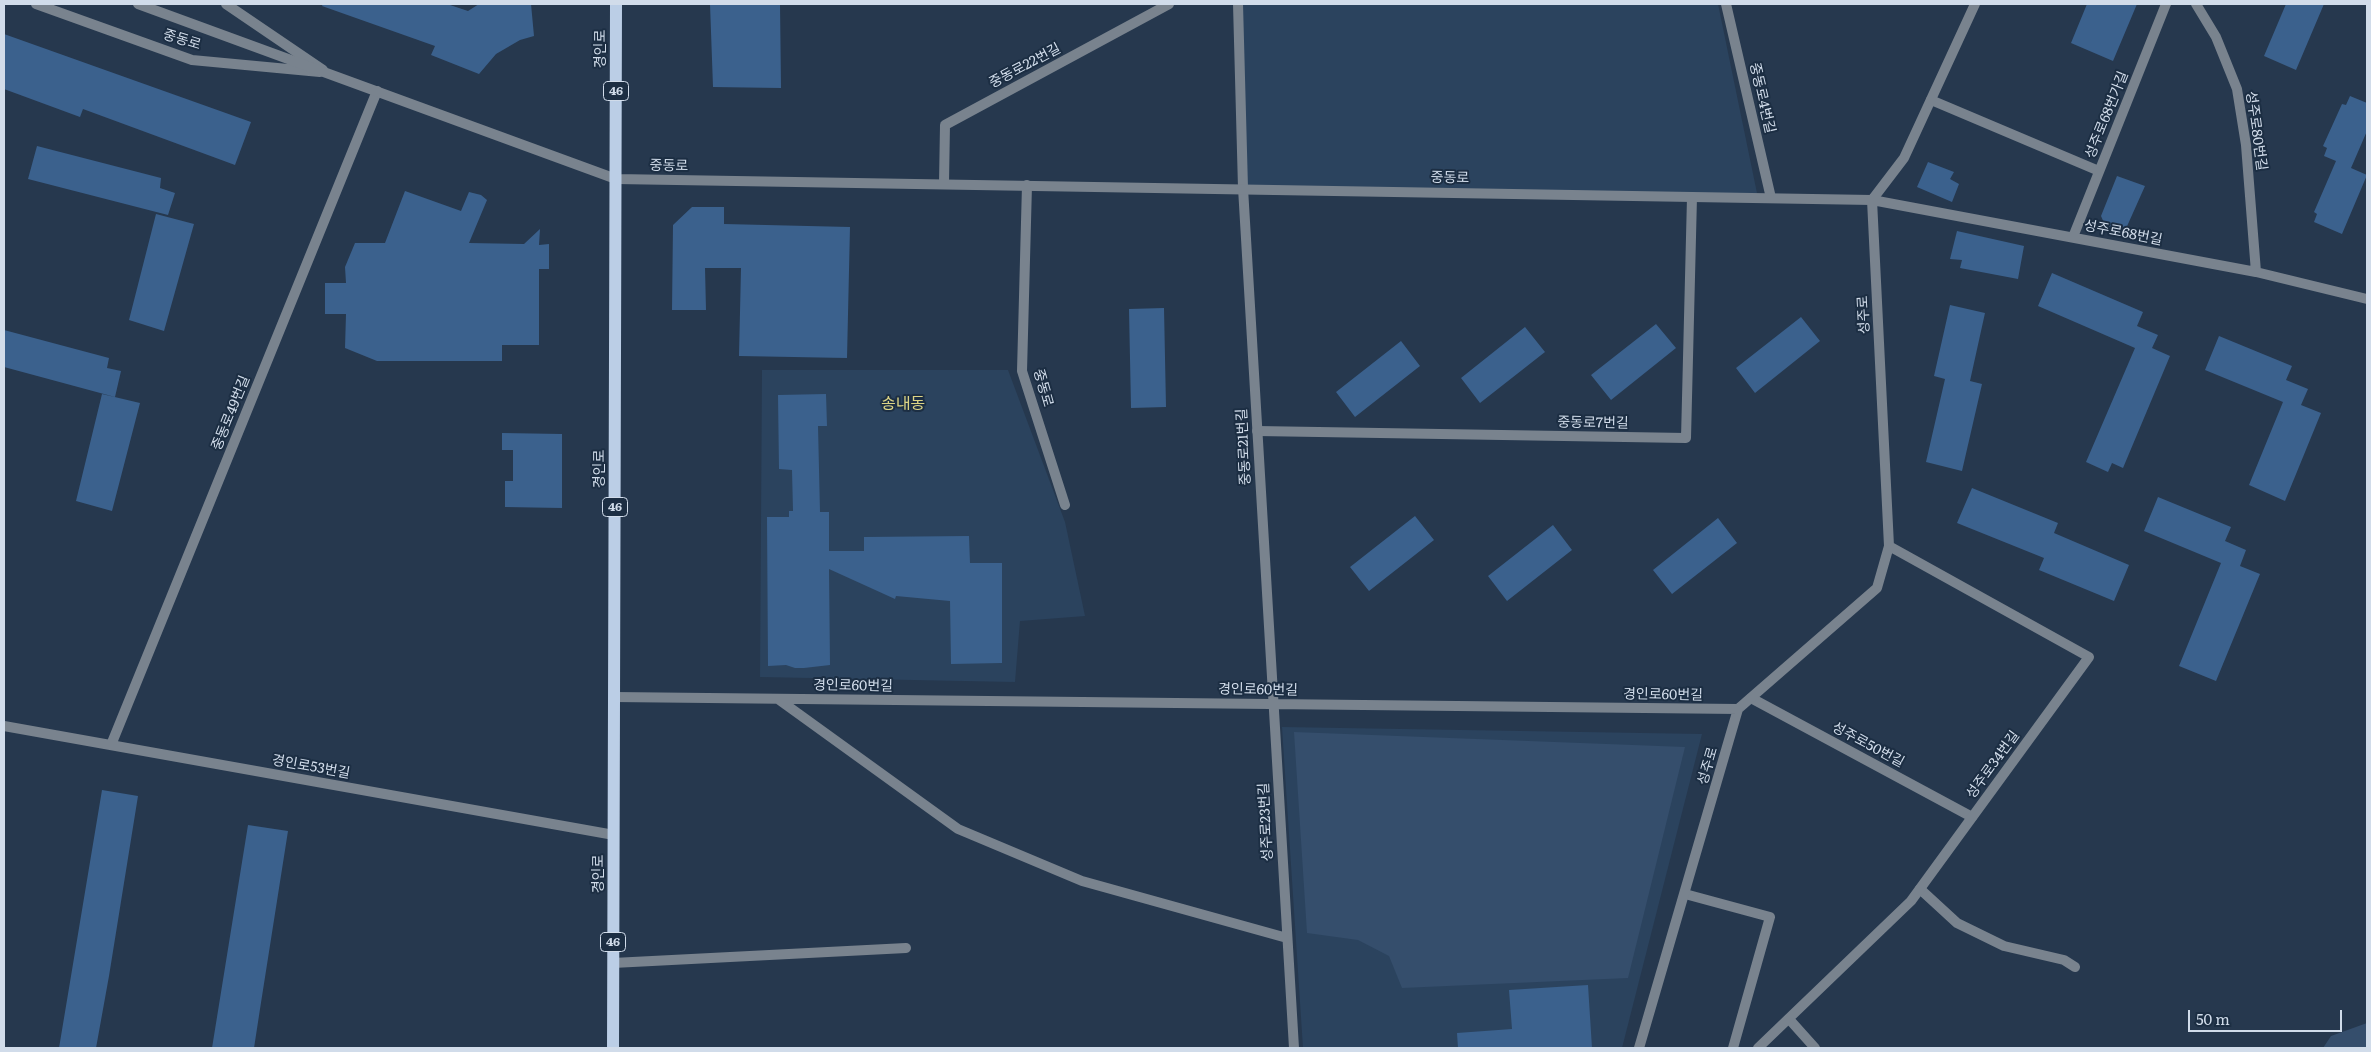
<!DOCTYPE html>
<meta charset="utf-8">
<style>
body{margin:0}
#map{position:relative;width:2371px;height:1052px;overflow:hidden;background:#26384e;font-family:Literata,serif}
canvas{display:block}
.frame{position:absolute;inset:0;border:5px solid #d1dcea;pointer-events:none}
.scale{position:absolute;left:2188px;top:1010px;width:154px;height:22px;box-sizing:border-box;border:2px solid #d1dcea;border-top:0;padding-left:6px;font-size:15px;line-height:18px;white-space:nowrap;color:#d1dcea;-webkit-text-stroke:4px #1c2e43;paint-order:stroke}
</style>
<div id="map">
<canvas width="2371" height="1052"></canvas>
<div class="frame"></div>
<div class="scale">50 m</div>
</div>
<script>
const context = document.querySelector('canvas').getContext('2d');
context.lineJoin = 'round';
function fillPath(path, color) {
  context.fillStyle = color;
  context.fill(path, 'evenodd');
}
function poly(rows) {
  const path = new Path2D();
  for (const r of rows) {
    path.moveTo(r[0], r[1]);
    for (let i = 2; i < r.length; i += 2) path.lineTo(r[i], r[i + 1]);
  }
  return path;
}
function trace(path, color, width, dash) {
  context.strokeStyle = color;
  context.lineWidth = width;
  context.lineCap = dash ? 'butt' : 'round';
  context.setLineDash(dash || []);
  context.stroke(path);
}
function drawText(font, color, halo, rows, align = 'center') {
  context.font = font + ' Literata,"Noto Sans KR",serif';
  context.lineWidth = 4;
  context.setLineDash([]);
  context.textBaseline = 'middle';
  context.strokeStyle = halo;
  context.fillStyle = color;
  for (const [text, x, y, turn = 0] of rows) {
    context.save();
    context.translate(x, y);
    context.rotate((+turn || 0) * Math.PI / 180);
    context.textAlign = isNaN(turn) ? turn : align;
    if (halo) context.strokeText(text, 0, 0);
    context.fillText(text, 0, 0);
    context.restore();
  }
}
const built = poly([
 [1238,4,1718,4,1758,198,1243,188],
 [762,370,1008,370,1065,522,1085,616,1020,621,1015,682,760,677],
 [1282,727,1702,734,1622,1048,1303,1048]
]);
const green = poly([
 [1294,732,1685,747,1628,978,1402,988,1389,956,1358,940,1307,933],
 [2367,1023,2367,1048,2323,1048,2331,1036]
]);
const building = poly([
 [323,4,447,4,468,11,479,4,531,4,534,36,520,40,496,54,479,74,431,55,435,46,322,6],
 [710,4,780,4,781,88,713,87],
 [2087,4,2137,4,2113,61,2071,43],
 [2286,4,2324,4,2296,70,2264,56],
 [4,34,251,122,235,165,83,109,80,117,4,89],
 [2350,96,2367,103,2367,131,2351,168,2367,175,2342,234,2314,222,2317,214,2314,212,2336,161,2324,156,2327,148,2323,146,2342,104,2346,105],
 [37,146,161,178,160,188,175,193,168,215,28,179],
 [1928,162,1954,172,1950,179,1959,184,1952,202,1917,187],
 [2117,176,2145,186,2124,233,2105,225,2101,216],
 [405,191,461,211,469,192,481,195,487,200,469,243,524,244,540,229,539,245,549,244,549,269,539,269,539,345,502,345,502,361,377,361,345,348,346,314,325,314,325,283,346,283,345,267,355,243,385,243],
 [692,207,724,207,724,224,850,227,847,358,739,356,741,268,705,268,706,310,672,310,673,225],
 [156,214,194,224,164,331,129,320],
 [1957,231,2024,246,2018,279,1960,268,1962,260,1950,259],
 [2052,273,2143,312,2137,326,2158,335,2152,348,2170,356,2123,468,2112,463,2108,472,2086,462,2135,348,2038,306],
 [1950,305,1985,313,1970,381,1982,384,1962,471,1926,462,1945,379,1934,376],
 [1164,308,1166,407,1131,408,1129,309],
 [1801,317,1820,341,1755,393,1736,368],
 [1656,324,1676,348,1611,400,1591,375],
 [1525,327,1545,352,1480,403,1461,378],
 [4,330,109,358,107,368,121,371,115,397,4,367],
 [2219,336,2292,366,2286,380,2308,389,2301,405,2321,413,2285,501,2249,485,2283,402,2205,370],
 [1401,341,1420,366,1355,417,1336,392],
 [102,394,140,403,112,511,76,501],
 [826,394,827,426,818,426,820,512,829,512,829,551,864,551,864,537,969,536,970,563,1002,563,1002,663,951,664,950,601,896,596,895,599,829,569,830,665,804,668,795,668,786,665,768,666,767,517,789,517,789,511,793,511,792,470,779,469,778,395],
 [502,433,562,434,562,508,505,507,505,481,513,481,513,450,502,450],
 [1972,488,2058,523,2054,533,2129,565,2114,601,2039,570,2044,558,1957,523],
 [2158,497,2231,527,2225,541,2246,550,2240,566,2260,574,2216,681,2179,666,2221,563,2144,531],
 [1415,516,1434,540,1369,591,1350,567],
 [1718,518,1737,543,1672,594,1653,570],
 [1553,525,1572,550,1507,601,1488,576],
 [102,790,138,796,109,976,96,1048,59,1048],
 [248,825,288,831,260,1009,254,1048,212,1048],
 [1588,985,1592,1048,1458,1048,1457,1033,1512,1029,1509,990]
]);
const service = poly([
 [944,183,945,125,1169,4],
 [1027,185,1022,371,1065,505],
 [1257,431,1686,438,1692,197],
 [1751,698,1972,817],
 [1920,889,1957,923,2004,946,2064,960,2075,967],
 [1685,894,1770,917,1733,1048]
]);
const minor = poly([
 [36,4,192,60,320,72],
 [226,4,323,70],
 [1238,4,1243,188,1294,1048],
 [1726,4,1771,198],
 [2196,4,2216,37,2237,89,2246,145,2256,272],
 [1931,100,2099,171],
 [2073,237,2166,4],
 [614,697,1738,709],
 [778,699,958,829,1082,881,1287,938],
 [4,726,614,835],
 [111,745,377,91],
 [613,963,906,948],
 [1789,1019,1815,1048],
 [1639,1048,1738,709,1877,588,1889,546,1872,200,2256,272,2367,299],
 [1758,1048,1911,901,2089,657,1889,546]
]);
const tertiary = poly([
 [138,4,616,179,1872,200,1904,158,1975,4]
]);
const primary = poly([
 [613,1048,616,4]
]);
const shields = [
 [616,91,25],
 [615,507,25],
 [613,942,25]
];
const shieldNames = [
 ["46",616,91],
 ["46",615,507],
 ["46",613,942]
];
const streetNames = [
 ["중동로",182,40,17],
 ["경인로",601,49,-90],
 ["중동로22번길",1025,66,-28],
 ["중동로4번길",1762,98,77],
 ["성주로68번가길",2107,115,-68],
 ["성주로80번길",2256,131,82],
 ["중동로",669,166,1],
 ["중동로",1450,178,1],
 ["성주로68번길",2123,233,11],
 ["성주로",1864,315,-93],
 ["중동로",1043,388,74],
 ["중동로49번길",231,413,-68],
 ["중동로7번길",1593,423,1],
 ["중동로21번길",1244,447,-93],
 ["경인로",600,469,-90],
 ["경인로60번길",853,686,1],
 ["경인로60번길",1258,690,1],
 ["경인로60번길",1663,695,1],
 ["성주로50번길",1868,745,28],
 ["성주로34번길",1993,765,-54],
 ["성주로",1708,766,-74],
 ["경인로53번길",311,767,10],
 ["성주로23번길",1266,822,-93],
 ["경인로",599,874,-90]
];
const quarterNames = [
 ["송내동",903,404]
];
fillPath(built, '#2b435e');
fillPath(green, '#354e6c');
fillPath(building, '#3b618d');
trace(service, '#79838e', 10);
trace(minor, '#79838e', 10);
trace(tertiary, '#79838e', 10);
trace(primary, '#bbcee6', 12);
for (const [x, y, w] of shields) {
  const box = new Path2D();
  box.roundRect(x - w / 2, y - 9.5, w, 19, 4);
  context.fillStyle = '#1c2e43';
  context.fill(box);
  trace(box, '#d1dcea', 1);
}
drawText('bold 12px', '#d1dcea', null, shieldNames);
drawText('14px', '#d1dcea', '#1c2e43', streetNames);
drawText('16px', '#dcd485', '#1c2e43', quarterNames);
</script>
